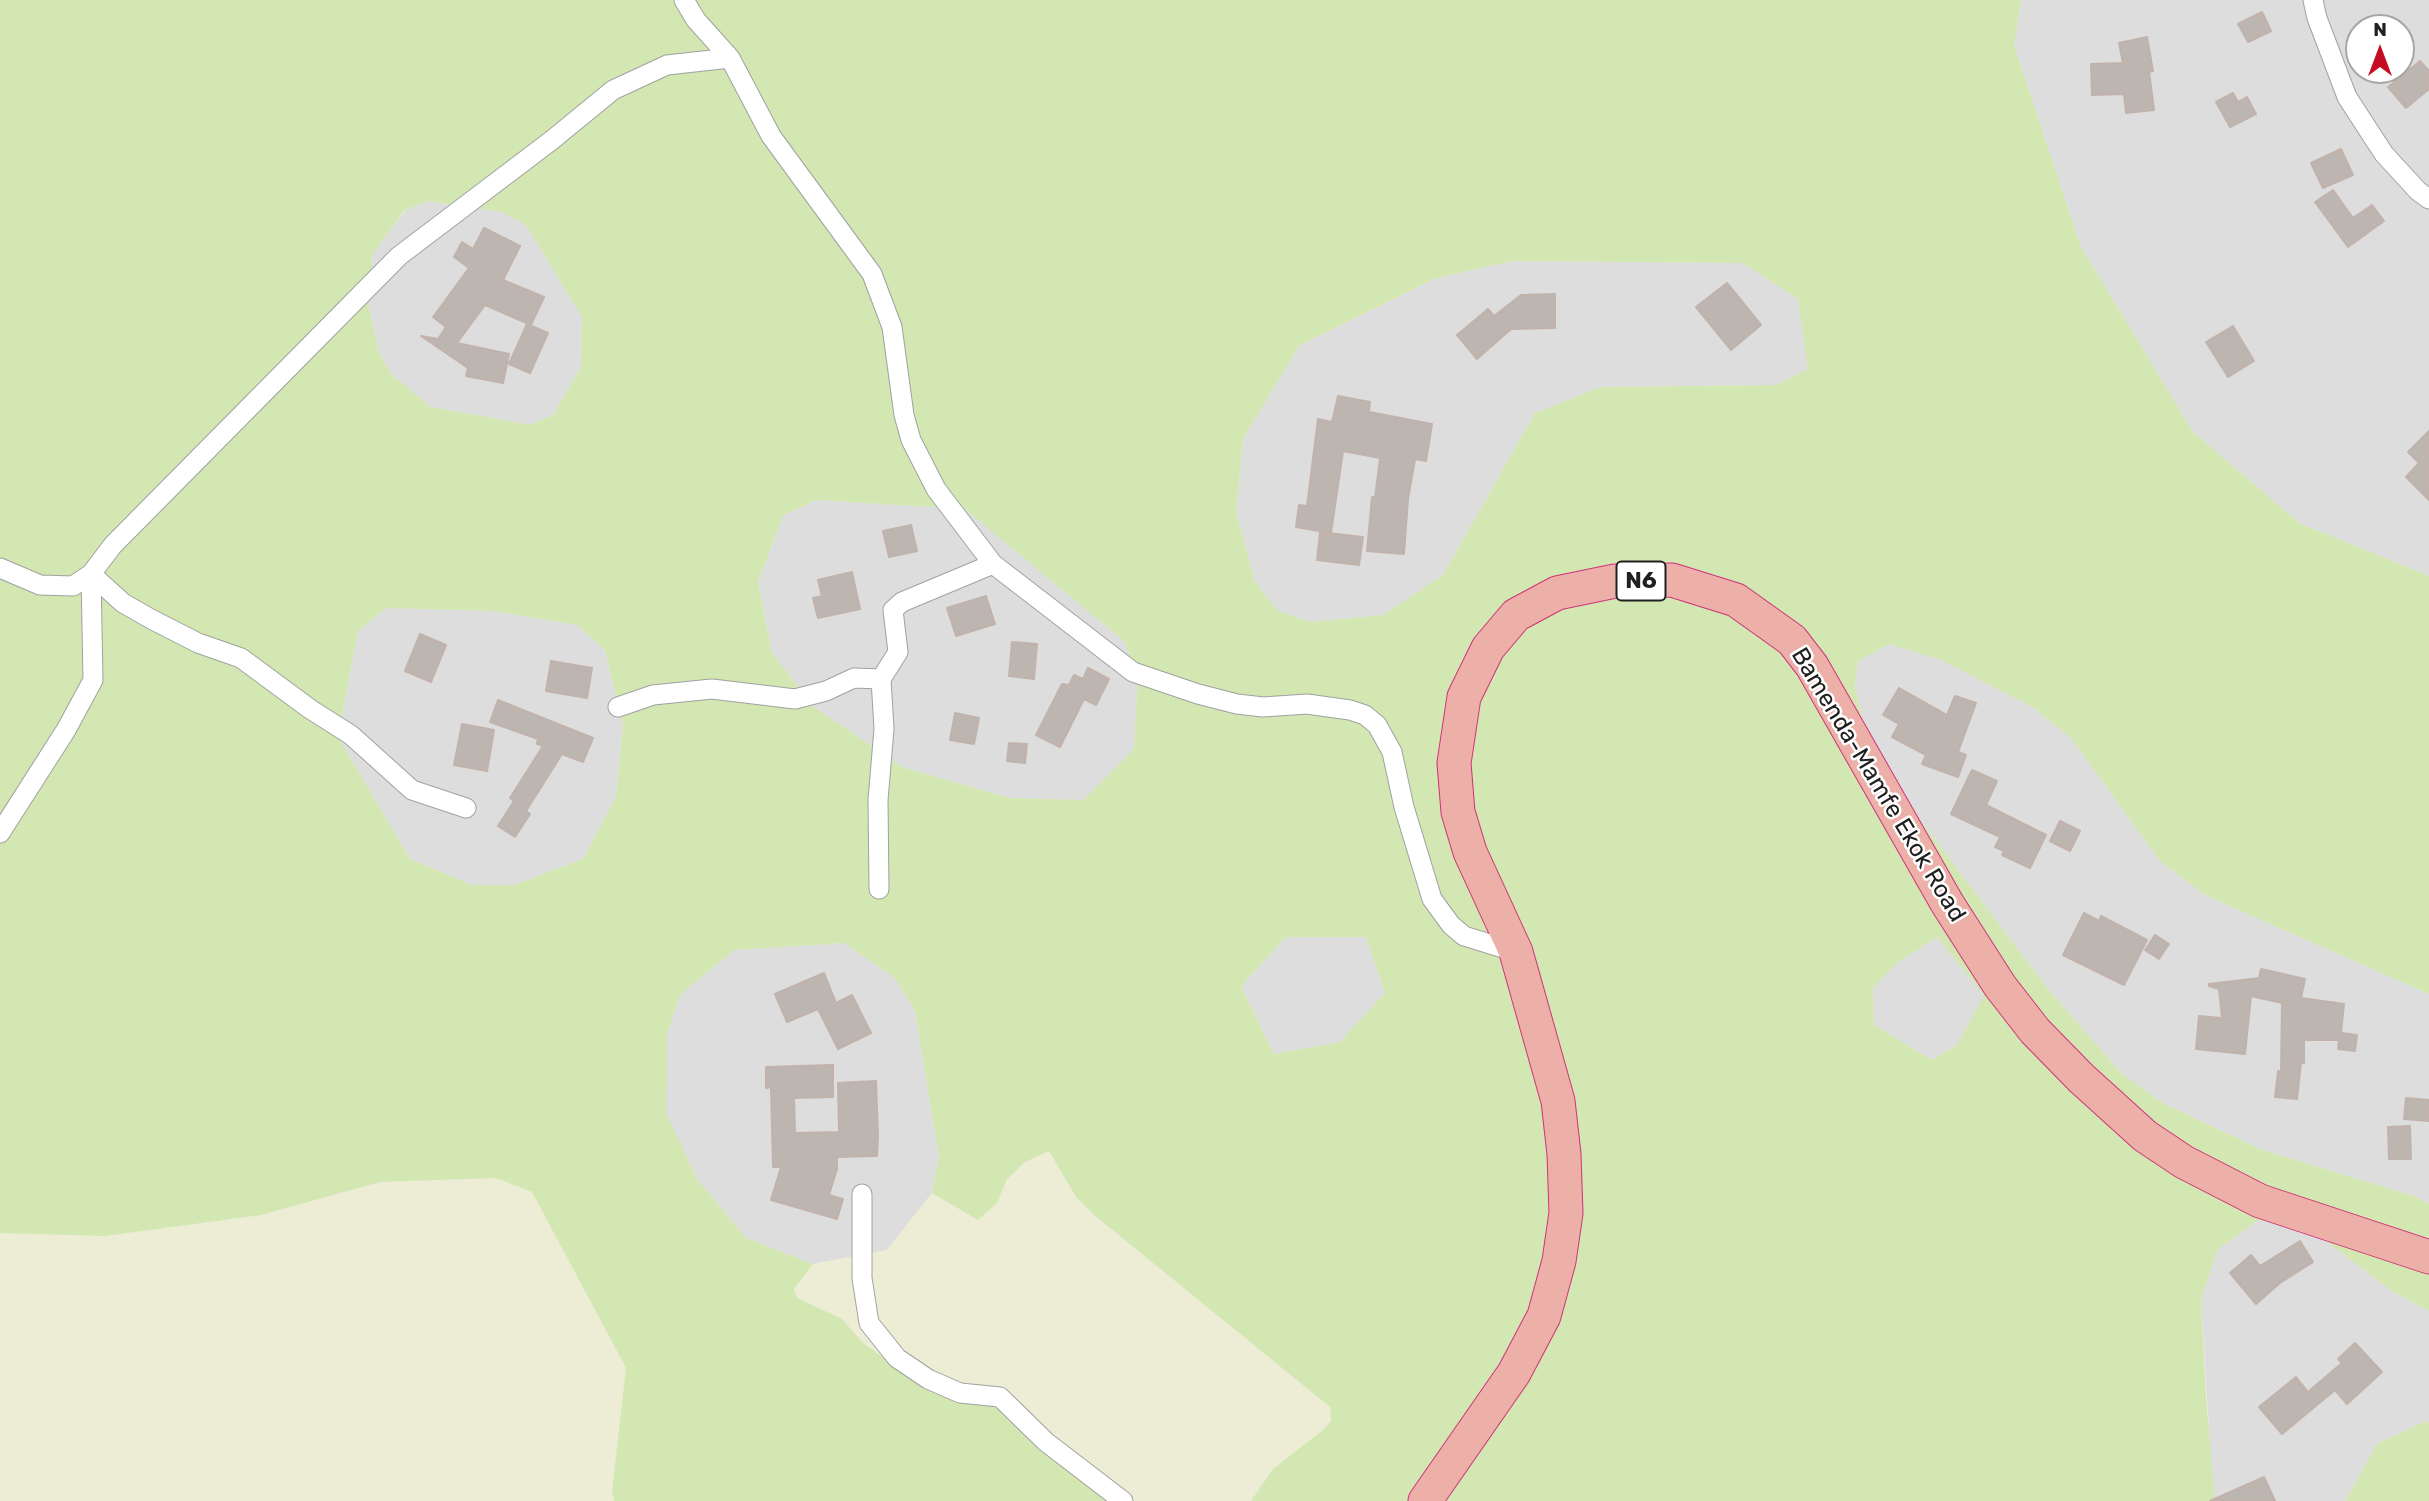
<!DOCTYPE html>
<style>
body{margin:0}
#map{position:relative;width:2429px;height:1501px;overflow:hidden;background:#f0ece7;font-family:Rubik,sans-serif}
canvas{display:block}
.north{position:absolute;left:2345px;top:14px;width:70px;height:70px;box-sizing:border-box;background:#fff;border:2px solid #a6a6a6;border-radius:50%;rotate:0deg;font-size:19px;font-weight:700;line-height:28px;text-align:center;color:#202020}
.north::after{content:'';display:block;margin:auto;width:24px;height:32px;background:#c40d23;clip-path:polygon(50% 0,100% 100%,50% 72%,0 100%)}
</style>
<div id="map">
<canvas width="2429" height="1501"></canvas>
<div class="north">N</div>
</div>
<script>
const context = document.querySelector('canvas').getContext('2d');
context.lineJoin = 'round';
function fillPath(path, color) {
  context.fillStyle = color;
  context.fill(path, 'evenodd');
}
function poly(rows) {
  const path = new Path2D();
  for (const r of rows) {
    path.moveTo(r[0], r[1]);
    for (let i = 2; i < r.length; i += 2) path.lineTo(r[i], r[i + 1]);
  }
  return path;
}
function trace(path, color, width, dash) {
  context.strokeStyle = color;
  context.lineWidth = width;
  context.lineCap = dash ? 'butt' : 'round';
  context.setLineDash(dash || []);
  context.stroke(path);
}
function drawText(font, color, halo, rows, align = 'center') {
  context.font = font + ' Rubik,sans-serif';
  context.lineWidth = 5;
  context.setLineDash([]);
  context.textBaseline = 'middle';
  context.strokeStyle = halo;
  context.fillStyle = color;
  for (const [text, x, y, turn = 0] of rows) {
    context.save();
    context.translate(x, y);
    context.rotate((+turn || 0) * Math.PI / 180);
    context.textAlign = isNaN(turn) ? turn : align;
    if (halo) context.strokeText(text, 0, 0);
    context.fillText(text, 0, 0);
    context.restore();
  }
}
const residential = poly([
 [2021,0,2429,0,2429,576,2299,523,2193,432,2081,247,2014,45],
 [2359,28,2401,28,2401,70,2359,70],
 [428,201,502,212,526,225,582,317,581,367,554,414,531,425,431,407,392,375,379,353,368,303,372,254,405,211],
 [1512,261,1743,263,1798,299,1809,369,1777,385,1601,387,1535,413,1443,575,1384,615,1310,622,1278,611,1255,582,1236,512,1243,439,1299,346,1436,278],
 [816,500,966,509,1124,641,1138,676,1134,749,1083,800,1009,798,902,767,815,708,772,653,758,582,783,516],
 [386,608,493,611,577,625,605,650,623,725,616,797,583,859,514,885,472,885,410,859,338,737,358,631],
 [1889,644,1939,658,2031,706,2071,738,2160,861,2205,895,2429,994,2429,1204,2414,1196,2262,1150,2163,1103,2121,1073,2048,989,1894,785,1867,738,1855,686,1858,661],
 [1286,937,1366,937,1385,993,1340,1042,1274,1054,1241,986],
 [1937,937,1985,995,1957,1045,1932,1060,1874,1025,1873,988,1897,963],
 [845,943,895,978,915,1011,939,1156,932,1193,887,1250,813,1264,746,1238,697,1179,665,1113,667,1034,680,995,734,950],
 [2258,1220,2307,1227,2392,1291,2429,1311,2429,1423,2424,1422,2377,1444,2345,1501,2215,1501,2213,1496,2201,1298,2218,1249]
]);
const farmland = poly([
 [1049,1151,1076,1197,1093,1215,1330,1407,1331,1421,1323,1430,1273,1469,1251,1501,1109,1501,892,1364,862,1342,842,1320,797,1298,794,1289,813,1264,887,1250,932,1193,978,1220,997,1203,1007,1179,1025,1162],
 [496,1178,532,1192,626,1369,612,1491,614,1501,0,1501,0,1233,105,1236,261,1215,380,1182]
]);
const grass = poly([
 [0,0,2021,0,2014,45,2081,247,2193,432,2299,523,2429,576,2429,994,2205,895,2160,861,2071,738,2031,706,1939,659,1889,644,1858,661,1855,686,1867,738,1894,785,2048,989,2121,1073,2163,1103,2262,1150,2414,1196,2429,1204,2429,1311,2392,1291,2307,1227,2258,1220,2218,1249,2201,1299,2206,1397,2215,1501,1251,1501,1273,1469,1323,1430,1331,1421,1330,1407,1094,1215,1076,1197,1049,1151,1025,1162,1007,1179,997,1203,978,1220,932,1193,939,1156,915,1011,895,978,844,943,734,950,680,995,667,1034,666,1113,697,1179,746,1238,813,1264,794,1289,797,1298,842,1319,862,1342,892,1364,992,1402,1109,1501,614,1501,612,1491,626,1368,532,1192,496,1178,380,1182,261,1215,105,1236,0,1233],
 [428,201,502,212,526,225,582,317,581,367,554,414,531,425,431,407,392,375,379,353,368,303,372,255,404,211],
 [1512,261,1743,263,1798,299,1808,369,1777,385,1601,387,1535,413,1443,575,1383,615,1310,622,1278,611,1255,582,1236,512,1243,439,1299,346,1436,278],
 [816,500,965,509,1124,641,1138,676,1134,749,1083,800,1009,798,902,767,814,707,772,653,758,582,783,516],
 [386,608,493,611,577,625,605,650,623,725,616,797,583,859,514,885,472,885,410,859,338,737,358,631],
 [1286,937,1366,937,1385,993,1340,1042,1274,1054,1241,986],
 [1937,937,1984,995,1957,1045,1932,1060,1874,1025,1873,988,1897,963],
 [2424,1422,2429,1423,2429,1501,2345,1501,2377,1444]
]);
const building = poly([
 [2262,12,2271,31,2248,42,2238,24,2262,12],
 [2147,37,2153,71,2149,72,2154,110,2126,113,2124,94,2092,95,2091,64,2123,63,2119,43,2147,37],
 [2420,61,2429,71,2429,89,2406,108,2388,87,2420,61],
 [2233,93,2238,102,2247,97,2256,114,2230,127,2216,102,2233,93],
 [2341,149,2353,175,2323,188,2311,163,2341,149],
 [2333,190,2353,218,2372,205,2384,221,2348,247,2315,202,2333,190],
 [484,228,520,246,503,280,544,297,531,325,485,305,457,343,509,354,503,383,466,376,468,368,421,336,438,339,446,327,433,317,469,268,454,257,462,242,473,249,484,228],
 [1727,283,1761,325,1731,350,1696,307,1727,283],
 [1555,294,1555,328,1511,329,1477,359,1457,335,1488,309,1494,316,1521,295,1555,294],
 [527,324,548,333,530,373,509,364,527,324],
 [2233,326,2254,361,2228,377,2206,342,2233,326],
 [1338,396,1370,402,1369,412,1432,424,1426,461,1415,459,1408,499,1404,554,1367,551,1372,497,1375,498,1380,458,1343,451,1331,533,1296,527,1299,505,1307,506,1318,419,1332,422,1338,396],
 [2429,431,2429,500,2406,477,2419,463,2408,452,2429,431],
 [911,525,917,551,889,557,883,531,911,525],
 [1320,532,1363,537,1359,565,1317,560,1320,532],
 [852,572,860,609,818,618,813,598,822,596,818,580,852,572],
 [986,596,995,624,956,636,947,608,986,596],
 [420,634,446,645,431,682,405,671,420,634],
 [1012,642,1037,644,1034,679,1009,676,1012,642],
 [551,661,592,668,587,698,546,691,551,661],
 [1088,668,1109,679,1096,705,1084,699,1060,747,1036,735,1062,684,1069,685,1074,675,1083,679,1088,668],
 [1899,688,1947,715,1955,696,1976,703,1958,752,1966,755,1958,777,1922,764,1926,755,1892,737,1899,724,1883,715,1899,688],
 [498,700,593,738,583,762,562,754,526,811,530,814,515,837,498,826,514,801,510,798,543,746,537,744,538,739,490,722,498,700],
 [955,713,979,718,974,744,950,740,955,713],
 [462,724,494,730,487,771,454,765,462,724],
 [1009,743,1027,744,1025,763,1007,761,1009,743],
 [1972,770,1997,781,1986,805,2046,835,2030,868,2002,855,2004,851,1995,847,2000,837,1951,814,1972,770],
 [2060,821,2080,831,2070,851,2050,841,2060,821],
 [2084,913,2099,921,2101,916,2147,940,2124,985,2063,955,2084,913],
 [2155,935,2169,944,2159,959,2145,950,2155,935],
 [2261,969,2305,979,2301,998,2344,1004,2341,1033,2357,1035,2355,1051,2338,1049,2339,1040,2304,1040,2304,1063,2301,1063,2297,1099,2275,1097,2278,1071,2281,1072,2282,1003,2251,996,2245,1054,2196,1049,2199,1016,2222,1018,2219,989,2209,986,2209,984,2259,978,2261,969],
 [824,973,836,1003,852,995,871,1033,838,1049,818,1009,787,1022,775,994,824,973],
 [833,1065,833,1097,794,1098,795,1133,839,1132,838,1083,876,1081,878,1136,877,1156,837,1157,837,1169,829,1195,843,1199,837,1219,771,1200,781,1167,773,1167,771,1087,766,1088,766,1067,833,1065],
 [2406,1098,2429,1100,2429,1121,2404,1119,2406,1098],
 [2410,1126,2411,1159,2389,1159,2388,1127,2410,1126],
 [2300,1241,2313,1262,2280,1283,2256,1304,2230,1273,2251,1255,2260,1266,2300,1241],
 [2355,1343,2382,1372,2347,1404,2335,1390,2282,1434,2259,1407,2296,1377,2308,1392,2342,1363,2338,1359,2355,1343],
 [2264,1477,2275,1501,2210,1501,2264,1477]
]);
const minor = poly([
 [684,0,696,20,730,58,771,136,872,274,892,327,904,415,911,440,936,489,993,564,1133,672,1198,694,1237,704,1263,707,1307,704,1350,710,1365,715,1377,725,1392,752,1404,807,1432,899,1451,925,1464,936,1516,952],
 [2313,0,2317,18,2347,97,2384,154,2418,191,2429,199],
 [0,568,40,585,73,586,91,574,113,545,399,256,552,140,613,90,667,65,730,58],
 [618,707,653,695,712,689,795,699,826,691,854,678,881,679,898,652,893,610,902,602,993,564],
 [0,833,66,730,93,680,91,574,123,603,151,619,198,643,241,658,310,709,351,735,412,790,466,808],
 [879,889,878,800,884,729,881,679],
 [862,1194,862,1278,869,1323,897,1358,928,1379,960,1393,1000,1397,1046,1442,1123,1501]
]);
const trunk = poly([
 [1425,1501,1514,1373,1544,1316,1559,1261,1566,1213,1564,1154,1558,1101,1516,952,1470,852,1458,812,1454,763,1464,697,1488,648,1516,615,1557,593,1615,581,1672,580,1736,600,1792,640,1812,666,1947,903,2000,986,2035,1031,2081,1078,2145,1136,2184,1162,2260,1201,2429,1257]
]);
const shields = [
 [1641,581,49]
];
const shieldNames = [
 ["N6",1641,581]
];
const streetNames = [
 ["Bamenda-Mamfe Ekok Road",1878,785,59]
];
fillPath(residential, '#dedddd');
fillPath(farmland, '#edecd4');
fillPath(grass, '#d2e7b1');
fillPath(building, '#bdb5b0');
trace(building, '#c1b2ab', 2);
trace(minor, '#a1a1a1', 21);
trace(trunk, '#d0327b', 35);
trace(minor, '#fff', 19);
trace(trunk, '#ecb0a9', 33);
for (const [x, y, w] of shields) {
  const box = new Path2D();
  box.roundRect(x - w / 2, y - 19.5, w, 39, 5);
  context.fillStyle = '#fff';
  context.fill(box);
  trace(box, '#202020', 2);
}
drawText('bold 23px', '#202020', null, shieldNames);
drawText('24px', '#202020', '#fff', streetNames);
</script>
